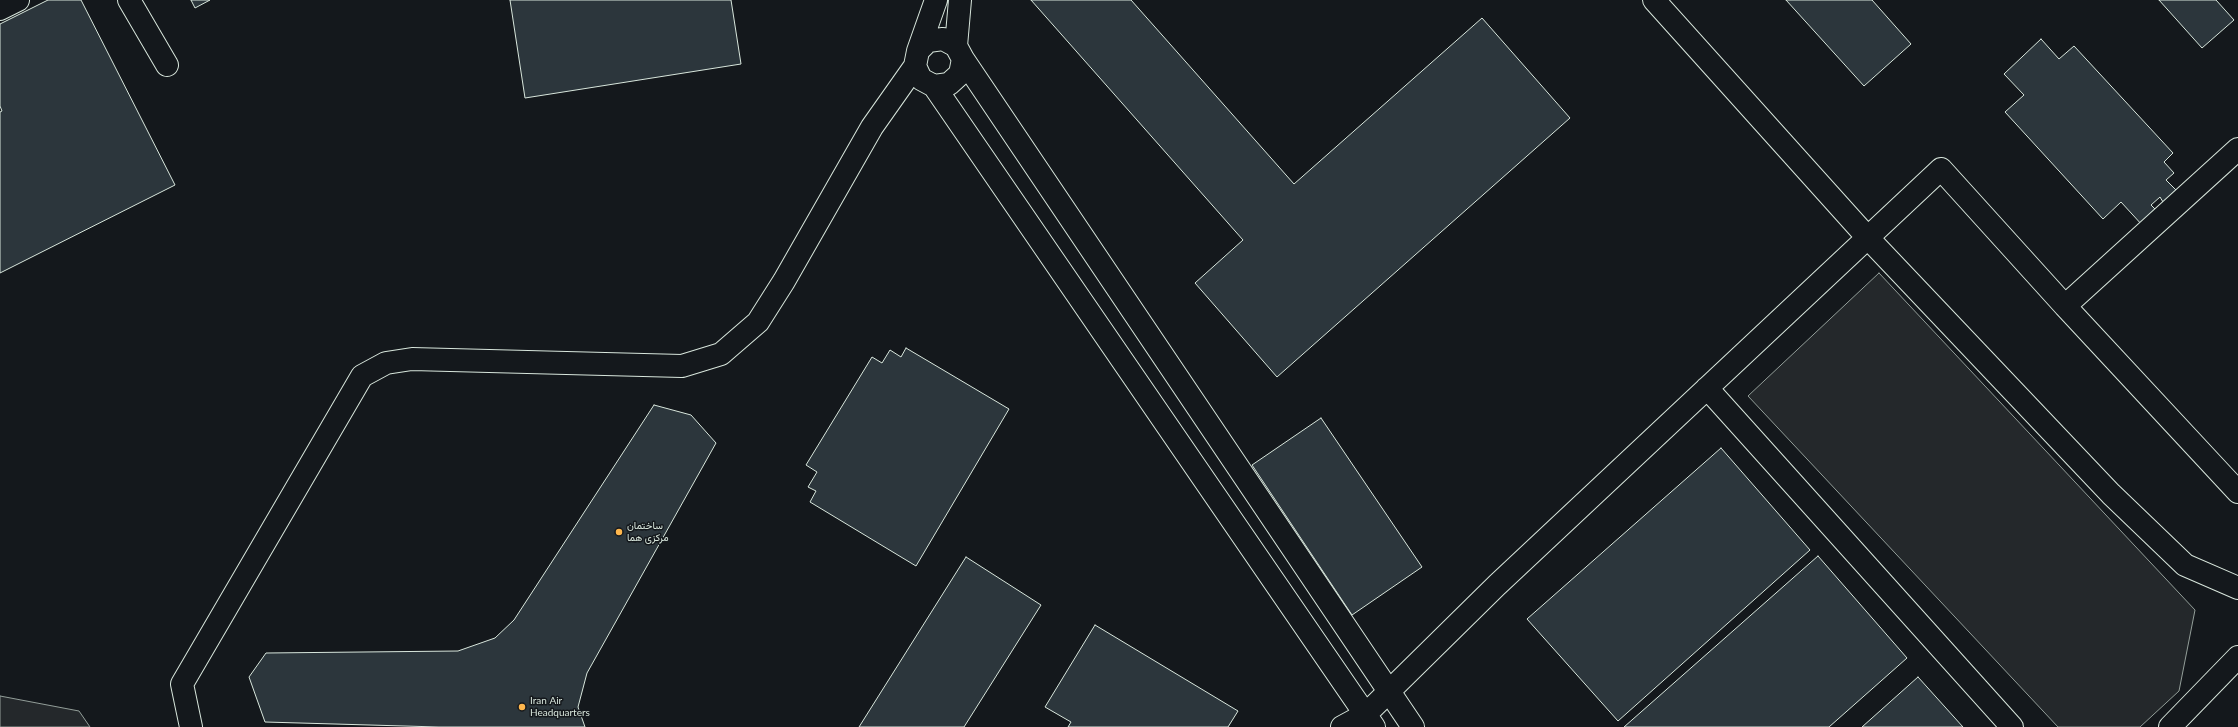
<!DOCTYPE html>
<meta charset="utf-8">
<style>
body{margin:0}
canvas{display:block;background:#14181c}
</style>
<canvas width="2238" height="727"></canvas>
<script>
const context = document.querySelector('canvas').getContext('2d');
context.lineJoin = 'round';
function fillPath(path, color) {
  context.fillStyle = color;
  context.fill(path, 'evenodd');
}
function poly(rows) {
  const path = new Path2D();
  for (const r of rows) {
    path.moveTo(r[0], r[1]);
    for (let i = 2; i < r.length; i += 2) path.lineTo(r[i], r[i + 1]);
  }
  return path;
}
function trace(path, color, width, dash) {
  context.strokeStyle = color;
  context.lineWidth = width;
  context.lineCap = dash ? 'butt' : 'round';
  context.setLineDash(dash || []);
  context.stroke(path);
}
function drawText(font, color, halo, rows, align = 'center') {
  context.font = font + ' Lato,Vazirmatn,sans-serif';
  context.lineWidth = 3;
  context.setLineDash([]);
  context.textBaseline = 'middle';
  context.strokeStyle = halo;
  context.fillStyle = color;
  for (const [text, x, y, turn = 0] of rows) {
    context.save();
    context.translate(x, y);
    context.rotate((+turn || 0) * Math.PI / 180);
    context.textAlign = isNaN(turn) ? turn : align;
    if (halo) context.strokeText(text, 0, 0);
    context.fillText(text, 0, 0);
    context.restore();
  }
}
const parking = poly([
 [1879,273,2195,610,2179,691,2140,727,2058,727,1748,396,1879,273],
 [0,696,79,711,90,727,0,727,0,696]
]);
const building = poly([
 [48,0,81,0,175,185,0,273,0,112,2,111,0,106,0,24,48,0],
 [191,0,210,0,195,8,191,0],
 [510,0,731,0,741,64,525,98,510,0],
 [1031,0,1131,0,1294,184,1482,18,1570,118,1277,377,1195,283,1243,240,1031,0],
 [1786,0,1872,0,1911,44,1864,86,1786,0],
 [2159,0,2216,0,2234,20,2202,48,2159,0],
 [2041,39,2059,59,2074,46,2173,153,2164,162,2174,173,2166,180,2176,190,2163,202,2160,197,2151,205,2158,212,2143,226,2121,202,2103,219,2005,112,2024,95,2004,74,2041,39],
 [906,348,1009,409,916,566,810,502,816,491,808,487,817,472,806,465,872,357,882,363,890,350,901,357,906,348],
 [654,405,691,415,716,443,587,673,578,707,585,727,439,727,265,722,249,677,266,653,458,651,495,638,514,620,654,405],
 [1321,418,1422,567,1352,615,1252,465,1321,418],
 [1721,448,1810,550,1618,721,1527,619,1721,448],
 [1818,556,1907,658,1829,727,1624,727,1818,556],
 [966,557,1041,605,964,727,859,727,966,557],
 [1095,625,1238,711,1228,727,1068,727,1071,722,1045,707,1095,625],
 [1918,677,1963,727,1862,727,1918,677]
]);
const minor = poly([
 [129,0,167,65],
 [1654,0,1868,238,2111,494,2185,565,2238,588],
 [0,9,18,0],
 [956,46,943,39,928,41,918,51,915,66,921,79,934,86,949,84,960,74,963,59,956,46,960,0],
 [918,51,936,0],
 [963,59,1413,727],
 [934,86,1374,727],
 [2065,306,2238,492],
 [1707,388,2012,727],
 [191,727,182,684,362,376,386,363,412,359,682,366,721,354,758,322,784,281,872,127,915,66],
 [1342,727,1366,714,1497,585,1941,169,2065,306,2238,149],
 [2170,727,2238,657]
]);
const markers = [
 [619,532,4,"#ffb74d"],
 [522,707,4,"#ffb74d"]
];
const poiNames = [
 ["ساختمان",627,526],
 ["مرکزی هما",627,538],
 ["Iran Air",530,701],
 ["Headquarters",530,713]
];
fillPath(parking, '#24282b');
trace(parking, '#939e99', 1);
fillPath(building, '#2c363c');
trace(building, '#d8e6dc', 1);
trace(minor, '#d8e6dc', 24);
trace(minor, '#14181c', 22);
for (const [x, y, r, color] of markers) {
  const dot = new Path2D();
  dot.arc(x, y, r, 0, 2 * Math.PI);
  context.fillStyle = color;
  context.fill(dot);
  trace(dot, '#14181c', 1.5);
}
drawText('10px', '#d8e6dc', '#14181c', poiNames, 'left');
</script>
